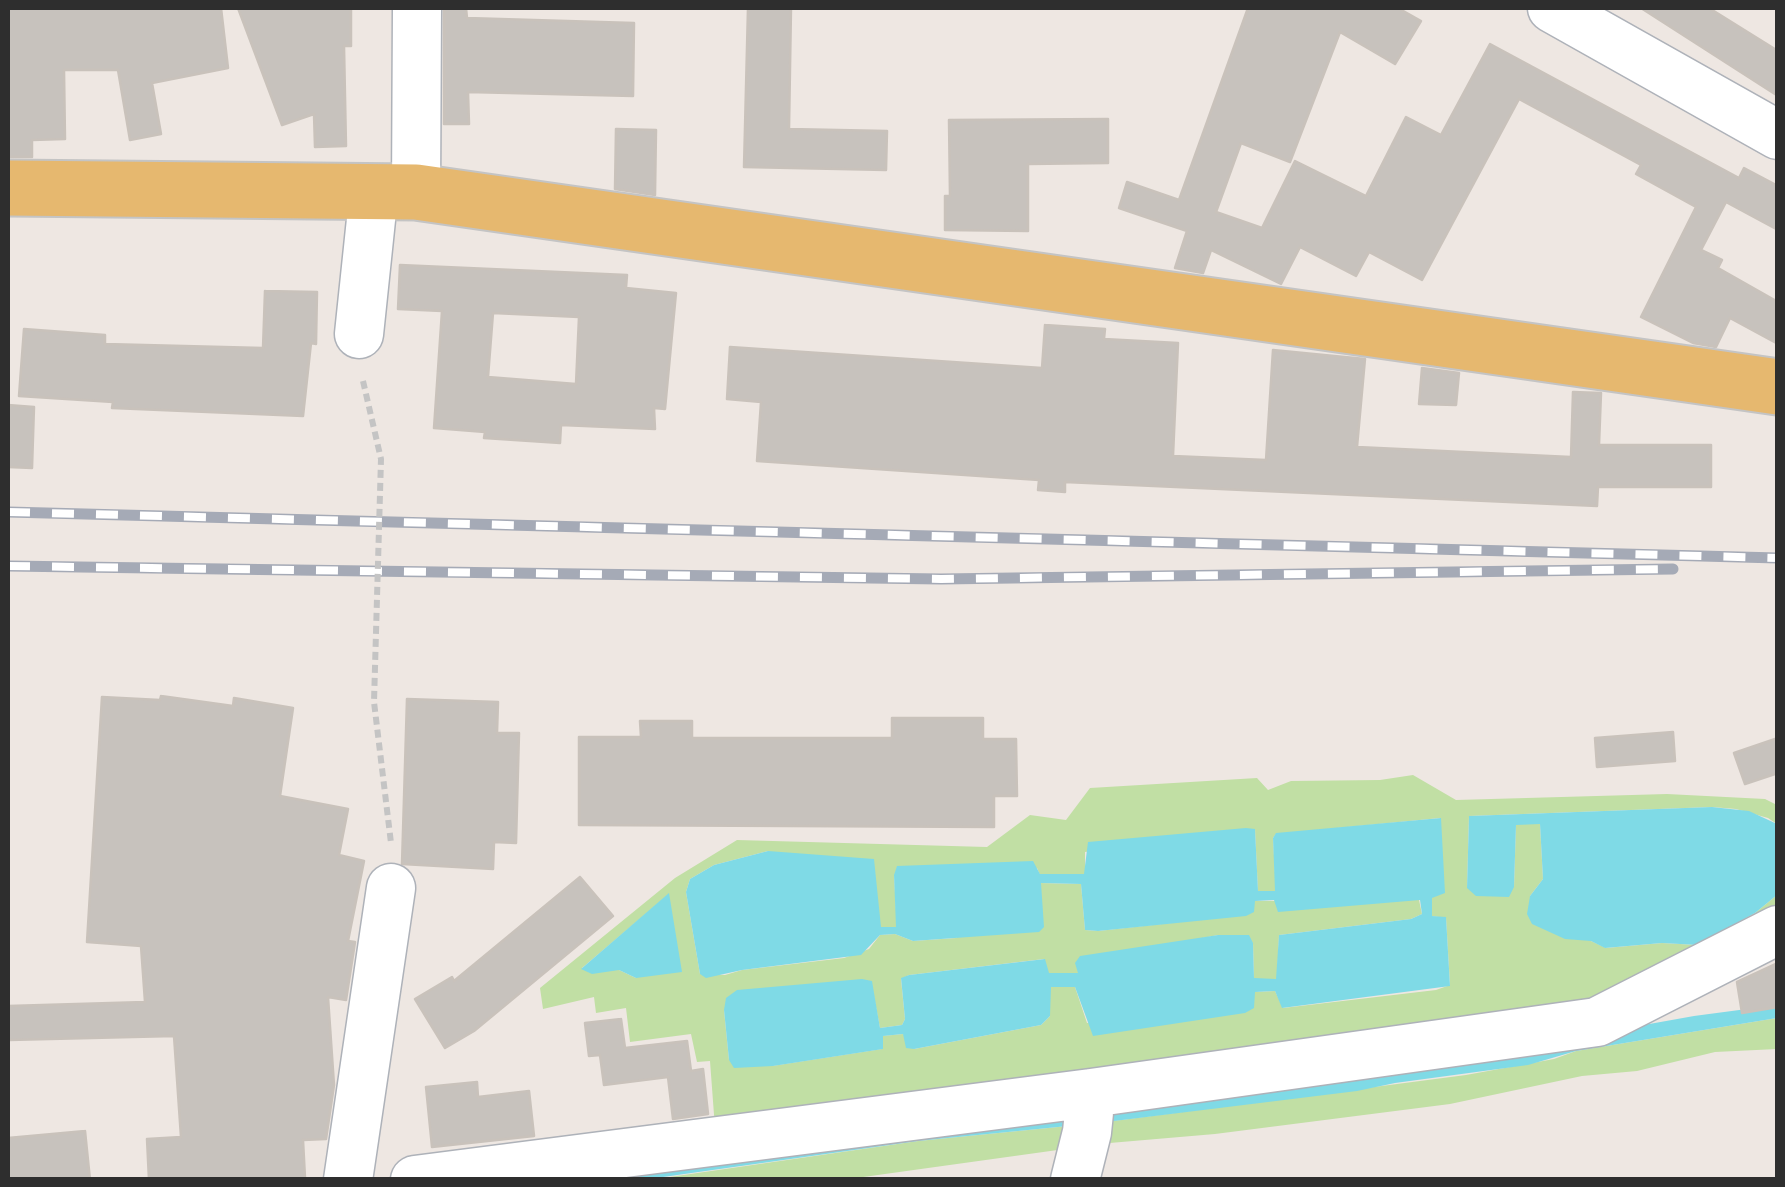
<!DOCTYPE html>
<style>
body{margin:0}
#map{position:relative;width:1785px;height:1187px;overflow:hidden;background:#eee7e2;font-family:"Fira Sans",sans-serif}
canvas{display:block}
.frame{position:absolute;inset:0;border:10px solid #2e2e2e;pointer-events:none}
</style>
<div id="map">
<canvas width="1785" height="1187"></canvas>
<div class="frame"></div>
</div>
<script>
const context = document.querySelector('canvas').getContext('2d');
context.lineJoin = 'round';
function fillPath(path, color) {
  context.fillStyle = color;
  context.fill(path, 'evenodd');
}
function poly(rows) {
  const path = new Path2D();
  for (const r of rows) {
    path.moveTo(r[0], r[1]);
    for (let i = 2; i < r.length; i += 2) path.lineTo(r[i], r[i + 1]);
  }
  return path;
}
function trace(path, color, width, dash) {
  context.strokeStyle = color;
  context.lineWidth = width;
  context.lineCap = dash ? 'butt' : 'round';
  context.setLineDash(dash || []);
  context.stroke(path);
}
const green = poly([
 [1413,775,1456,800,1667,794,1765,799,1777,805,1777,824,1768,818,1736,809,1712,807,1469,816,1467,888,1514,887,1516,824,1540,824,1543,879,1530,896,1591,941,1606,948,1662,943,1698,945,1755,913,1777,895,1777,910,1596,1006,715,1128,710,1061,697,1062,691,1034,630,1042,626,1008,596,1013,594,997,543,1009,540,988,675,878,737,840,987,847,1030,815,1066,820,1090,788,1257,778,1268,790,1291,781,1380,780],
 [1440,818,1442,859,1432,898,1432,916,1446,918,1450,985,1436,990,1283,1008,1275,991,1255,992,1087,1023,1075,987,1050,987,1050,1016,1041,1025,914,1049,903,1034,882,1036,882,1049,772,1066,729,1060,724,1010,871,981,880,1028,902,1025,905,1019,901,979,909,975,1044,959,1048,973,1079,973,1162,946,1218,935,1253,943,1254,979,1277,979,1279,935,1411,919,1422,914,1419,900,1255,901,1171,923,1098,931,1085,930,1081,884,1040,883,956,938,913,941,895,934,880,935,869,949,844,958,742,970,725,975,700,974,686,892,690,879,714,865,768,851,881,927,897,927,894,876,1037,868,1040,875,1085,874,1085,852,1255,829,1258,892,1276,891,1273,838,1276,834],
 [669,894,636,978,619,970,582,968],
 [1777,1018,1777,1049,1715,1052,1637,1071,1582,1076,1450,1104,1215,1134,1098,1144,1098,1123,1466,1075,1554,1059,1576,1051],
 [1078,1125,1072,1148,849,1179,649,1180,918,1141]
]);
const water = poly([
 [1712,807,1749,811,1777,824,1777,895,1755,913,1698,945,1662,943,1605,948,1591,941,1565,939,1532,924,1527,914,1530,896,1543,879,1540,824,1516,825,1514,887,1509,897,1476,896,1467,888,1469,816],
 [1441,818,1445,893,1432,898,1432,916,1446,917,1450,986,1282,1008,1275,991,1255,992,1254,1008,1245,1013,1093,1036,1075,987,1051,987,1050,1016,1041,1025,914,1049,906,1048,903,1034,883,1036,883,1049,773,1066,734,1068,729,1060,724,1010,726,998,737,990,862,979,872,981,880,1028,902,1025,905,1019,901,978,909,975,1045,959,1049,973,1078,973,1075,963,1080,956,1218,935,1249,935,1253,943,1254,978,1276,979,1279,935,1411,919,1422,914,1420,900,1278,912,1274,900,1255,901,1254,912,1246,916,1098,931,1085,930,1081,884,1041,883,1044,927,1039,932,913,941,895,934,880,935,861,955,742,970,706,978,700,974,686,892,690,879,714,865,768,851,874,859,881,927,896,927,894,875,897,866,1033,861,1040,874,1084,874,1088,842,1246,828,1255,829,1258,891,1275,891,1273,838,1276,833],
 [669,893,682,972,636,978,619,970,592,974,581,969],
 [1777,1005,1777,1018,1576,1051,1528,1065,1395,1083,1357,1091,1098,1123,1099,1107,1482,1054,1694,1016],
 [1076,1109,1078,1125,918,1141,649,1179,554,1180]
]);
const building = poly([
 [8,8,221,8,228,68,152,83,161,134,130,140,118,70,64,70,65,139,32,140,32,157,8,157,8,8],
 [238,8,351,8,351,46,344,46,346,146,315,147,314,114,282,125,238,8],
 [444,8,466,8,467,18,634,23,633,96,468,92,469,124,444,124,444,8],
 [748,8,791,8,789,129,887,131,886,170,744,167,748,8],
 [1248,8,1398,8,1421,21,1395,64,1340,32,1290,162,1241,143,1216,212,1262,228,1295,161,1366,196,1406,117,1441,135,1490,44,1739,178,1744,168,1778,186,1778,230,1726,202,1701,250,1722,260,1718,268,1778,302,1778,344,1730,318,1716,347,1693,343,1641,317,1696,207,1636,174,1641,165,1519,99,1422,280,1369,252,1356,276,1300,247,1281,284,1211,250,1203,273,1175,268,1187,231,1119,208,1127,182,1179,200,1248,8],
 [1641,8,1709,8,1778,51,1778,96,1641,8],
 [1108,119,1108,163,1028,164,1028,231,945,230,945,196,950,196,949,120,1108,119],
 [616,129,656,130,655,195,615,189,616,129],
 [400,265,627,275,626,288,676,293,665,409,654,408,655,429,561,425,560,443,484,438,485,432,434,428,442,311,398,309,400,265],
 [493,313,579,317,576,384,488,377,493,313],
 [265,291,317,292,316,344,311,343,303,416,112,408,113,402,19,396,24,329,105,335,105,344,263,348,265,291],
 [1045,325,1105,329,1104,339,1178,343,1173,456,1266,460,1273,350,1365,359,1357,447,1571,457,1573,392,1601,393,1599,445,1711,445,1711,487,1598,487,1597,506,1065,482,1065,492,1038,490,1039,480,757,461,761,402,727,399,730,347,1042,368,1045,325],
 [1422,368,1459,373,1456,405,1419,404,1422,368],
 [8,405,34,407,32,468,8,467,8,405],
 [161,696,233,706,234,698,293,708,280,796,348,809,339,855,364,861,348,941,355,942,346,1000,328,997,334,1085,326,1139,303,1140,305,1178,149,1180,147,1139,181,1137,174,1036,9,1040,8,1006,145,1002,141,946,87,942,102,697,160,700,161,696],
 [407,699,498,702,497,733,519,733,516,843,494,842,493,869,402,864,407,699],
 [892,718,983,718,983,739,1016,739,1017,796,994,796,994,827,579,825,579,737,641,737,640,721,692,721,692,738,892,738,892,718],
 [1673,732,1675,761,1597,767,1595,738,1673,732],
 [1778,738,1778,773,1745,784,1734,753,1778,738],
 [580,877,613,916,474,1031,445,1048,415,999,452,977,454,981,580,877],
 [1778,963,1778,1007,1742,1013,1737,982,1778,963],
 [621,1019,625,1048,687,1041,691,1071,703,1069,708,1114,673,1119,668,1077,604,1085,600,1055,589,1056,585,1023,621,1019],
 [477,1082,478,1097,529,1091,534,1136,432,1147,426,1087,477,1082],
 [85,1131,90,1180,8,1180,8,1138,85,1131]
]);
const minor = poly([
 [1552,8,1778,135],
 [416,192,417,8],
 [359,334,374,191],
 [348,1180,391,888],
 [415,1180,1091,1093,1597,1022,1778,930],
 [1075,1180,1087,1132,1091,1093]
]);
const major = poly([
 [8,188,416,192,1778,387]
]);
const rail = poly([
 [8,512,1778,558],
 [8,566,941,579,1673,569]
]);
const pathBridge = poly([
 [363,381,381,459,374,702,391,843]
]);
fillPath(green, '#c1dfa4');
fillPath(water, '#7fdae6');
fillPath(building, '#c7c2bd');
trace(building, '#c9c2bb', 2.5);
trace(minor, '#aeb2b9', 51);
trace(major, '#c4c4c4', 59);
trace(minor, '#fff', 48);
trace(major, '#e6b86f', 55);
trace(rail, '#a5aab6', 11);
trace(rail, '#fff', 8, [22]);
trace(pathBridge, '#c4c4c4', 6, [8, 5]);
</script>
